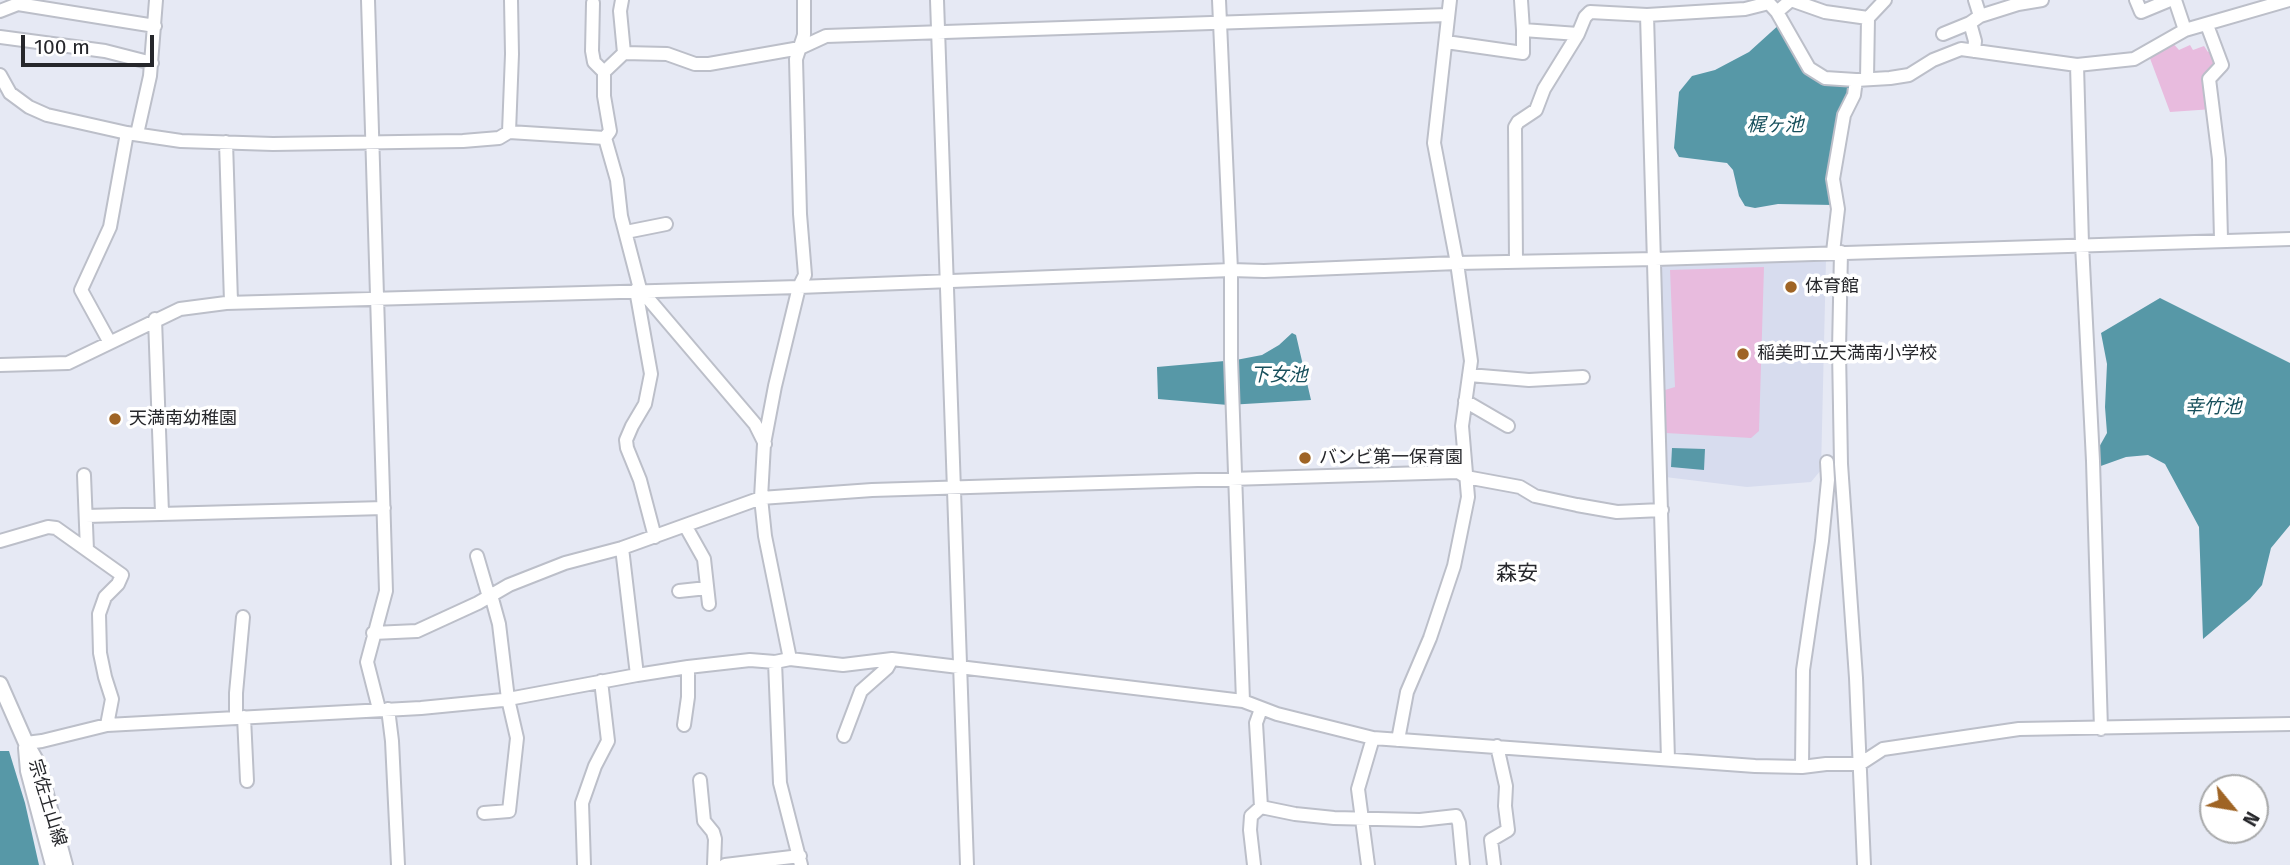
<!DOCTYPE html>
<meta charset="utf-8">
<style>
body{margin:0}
#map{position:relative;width:2290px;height:865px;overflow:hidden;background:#e6e9f4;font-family:"Fira Sans",sans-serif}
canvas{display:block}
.north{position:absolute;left:2199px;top:774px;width:70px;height:70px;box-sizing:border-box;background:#fff;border:2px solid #a8a9aa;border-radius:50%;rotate:120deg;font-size:19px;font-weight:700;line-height:28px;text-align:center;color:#26272b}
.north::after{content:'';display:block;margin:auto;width:24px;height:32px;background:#9f6425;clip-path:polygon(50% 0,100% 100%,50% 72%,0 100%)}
.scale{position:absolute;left:21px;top:35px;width:133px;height:32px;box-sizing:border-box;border:4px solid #26272b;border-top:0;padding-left:9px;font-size:21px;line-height:24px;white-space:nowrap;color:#26272b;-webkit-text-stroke:5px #fff;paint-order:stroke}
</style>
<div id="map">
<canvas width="2290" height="865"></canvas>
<div class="north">N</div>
<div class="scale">100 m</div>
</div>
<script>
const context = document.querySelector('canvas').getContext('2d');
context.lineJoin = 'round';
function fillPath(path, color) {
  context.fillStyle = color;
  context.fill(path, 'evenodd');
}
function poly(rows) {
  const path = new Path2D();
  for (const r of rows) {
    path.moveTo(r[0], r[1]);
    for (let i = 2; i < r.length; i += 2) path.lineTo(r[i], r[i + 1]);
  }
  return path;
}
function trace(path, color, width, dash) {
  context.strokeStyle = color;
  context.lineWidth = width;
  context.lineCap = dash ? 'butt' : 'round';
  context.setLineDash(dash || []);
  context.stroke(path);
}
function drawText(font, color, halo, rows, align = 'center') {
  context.font = font + ' "Fira Sans","Noto Sans JP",sans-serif';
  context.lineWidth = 7;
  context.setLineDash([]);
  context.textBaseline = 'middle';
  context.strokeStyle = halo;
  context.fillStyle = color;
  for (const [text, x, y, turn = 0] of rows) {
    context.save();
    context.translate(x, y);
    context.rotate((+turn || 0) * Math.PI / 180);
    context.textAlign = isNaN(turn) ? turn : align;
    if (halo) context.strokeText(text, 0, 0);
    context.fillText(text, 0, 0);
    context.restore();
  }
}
const built = poly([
 [1826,259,1821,470,1811,482,1747,487,1665,477,1660,265]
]);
const green = poly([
 [2170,40,2179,50,2190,45,2193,50,2204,46,2208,52,2215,48,2221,68,2209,79,2213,109,2170,112,2148,53],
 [1764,267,1759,431,1751,438,1666,433,1665,390,1675,387,1670,270]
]);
const water = poly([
 [1781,23,1807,73,1849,85,1852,89,1833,205,1778,204,1755,208,1745,206,1739,196,1733,170,1727,163,1679,157,1674,148,1679,92,1692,76,1715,70,1749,52],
 [2160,298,2290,363,2290,525,2271,548,2262,585,2250,599,2203,639,2199,527,2165,464,2148,455,2126,457,2098,467,2098,449,2107,433,2105,407,2107,364,2101,333],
 [1292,333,1296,335,1311,400,1228,405,1158,399,1157,367,1236,360,1262,355,1279,345],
 [1672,448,1705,449,1704,470,1671,467],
 [0,751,9,751,25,803,39,865,0,865]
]);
const minor = poly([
 [368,0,386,591,367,662,379,709],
 [937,0,967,865],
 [1219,0,1231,270,1231,359,1243,701],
 [1521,0,1523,30],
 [1766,0,1777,12,1809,68,1825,78,1856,80,1890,78,1909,75,1933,60,1961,49,2077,65,2134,59,2185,30,2289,0],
 [1975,0,1980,16],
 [2136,0,2141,12,2170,0],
 [2175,0,2185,30],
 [593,3,592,51,594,62,604,72],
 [0,11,18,4,155,26],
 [1777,12,1791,0,1825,12,1868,18,1885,0],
 [1647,15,1668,759],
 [1970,23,1975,41,1974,51],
 [2207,25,2222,65,2209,79,2219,159,2221,239],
 [1943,34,1970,23,1980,16,2018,4,2042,0],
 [0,37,105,51,152,63],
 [1446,42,1523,53,1523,30,1578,34,1585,17,1590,12,1647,15,1745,9,1769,3],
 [624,53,667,54,695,64,709,64,800,48,826,36,1448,15],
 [2077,65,2082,244,2093,461,2101,729],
 [0,75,10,93,29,107,47,115,127,133,181,141,273,144,463,141,499,138,509,132,605,138],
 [1867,79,1868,18],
 [509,132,512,54,511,0],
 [137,134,150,76,156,0],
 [605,138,617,180,621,216,640,289,755,424,765,444],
 [605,138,610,131,604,96,604,72,624,53,620,11,622,0],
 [226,142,231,302],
 [626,232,666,224],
 [1833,252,1838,209,1833,179,1844,115,1854,95,1856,80],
 [1841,252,1839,350,1841,464,1856,678,1864,865],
 [1516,262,1515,127,1518,122,1536,110,1544,89,1578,34],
 [636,290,651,374,645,404,632,426,626,440,627,448,640,480,655,537],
 [155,319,162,513],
 [109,341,81,290,110,227,127,133],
 [0,365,68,363,180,309,226,303,799,287,1231,270,1264,271,1457,263,1655,259,2290,239],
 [1469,375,1529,380,1583,377],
 [1465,401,1508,426],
 [84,475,87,550],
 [86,516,384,508],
 [686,527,704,559,709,604],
 [0,541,48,527,56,528,122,575,118,584,105,597,99,614,100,653,105,677,112,699,107,725],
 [622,548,637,675],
 [477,556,489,597],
 [679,591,707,588],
 [373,633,417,631,478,603,509,585,565,563,622,548,761,498,872,490,1458,472,1466,477,1520,487,1535,496,1577,505,1617,512,1662,510],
 [790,659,765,536,761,498,764,444,775,386,799,287,805,275,800,214,796,59,804,35,804,0],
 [775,662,780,783,801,865],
 [388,709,392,741,398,865],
 [244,717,247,781],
 [236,718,236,693,243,617],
 [684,725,688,697,688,667],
 [844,736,861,691,887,668,892,659],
 [1398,740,1407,692,1430,638,1454,566,1468,497,1462,426,1471,361,1457,263,1434,143,1450,0],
 [26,743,42,741,107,725,421,708,503,700,637,675,688,667,750,660,775,662,790,659,843,665,892,659,1243,701,1277,714,1373,738,1755,766,1802,767,1826,764,1860,764,1883,749,2019,729,2290,724],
 [1802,767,1803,670,1822,541,1828,480,1827,462],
 [700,780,704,821,713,832,715,839,714,865],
 [1261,807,1295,814,1334,818,1420,820,1456,816,1459,823,1463,865],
 [484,813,509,811,517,738,508,699,499,624,491,595],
 [584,865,582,803,595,766,608,741,601,681],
 [725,865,800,856],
 [1254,865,1250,830,1251,816,1261,807,1256,723,1261,709],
 [1368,865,1358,789,1373,738],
 [1494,865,1491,840,1508,830,1505,806,1506,786,1497,746]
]);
const major = poly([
 [0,684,26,743,38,764,65,865],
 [26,748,28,771,53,865]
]);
const markers = [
 [1791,287,7,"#9f6425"],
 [1743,354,7,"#9f6425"],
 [115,419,7,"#9f6425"],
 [1305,458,7,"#9f6425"]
];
const poiNames = [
 ["体育館",1805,287],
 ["稲美町立天満南小学校",1757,354],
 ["天満南幼稚園",129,419],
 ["バンビ第一保育園",1319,458]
];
const streetNames = [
 ["宗佐土山線",47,803,73]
];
const waterNames = [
 ["梶ヶ池",1775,126],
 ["下女池",1279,376],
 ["幸竹池",2213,408]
];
const quarterNames = [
 ["森安",1517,574]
];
fillPath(built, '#d7dcee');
fillPath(green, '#e8bbde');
fillPath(water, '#5798a7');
trace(minor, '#bcbfc9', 16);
trace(major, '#bcbfc9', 18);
trace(minor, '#fff', 12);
trace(major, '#fff', 14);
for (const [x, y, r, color] of markers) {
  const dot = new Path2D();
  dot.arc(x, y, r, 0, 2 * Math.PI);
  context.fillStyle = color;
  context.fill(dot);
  trace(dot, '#fff', 2.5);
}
drawText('18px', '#26272b', '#fff', poiNames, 'left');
drawText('18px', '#26272b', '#fff', streetNames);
drawText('italic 19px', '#18505c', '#fff', waterNames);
drawText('21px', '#26272b', '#fff', quarterNames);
</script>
